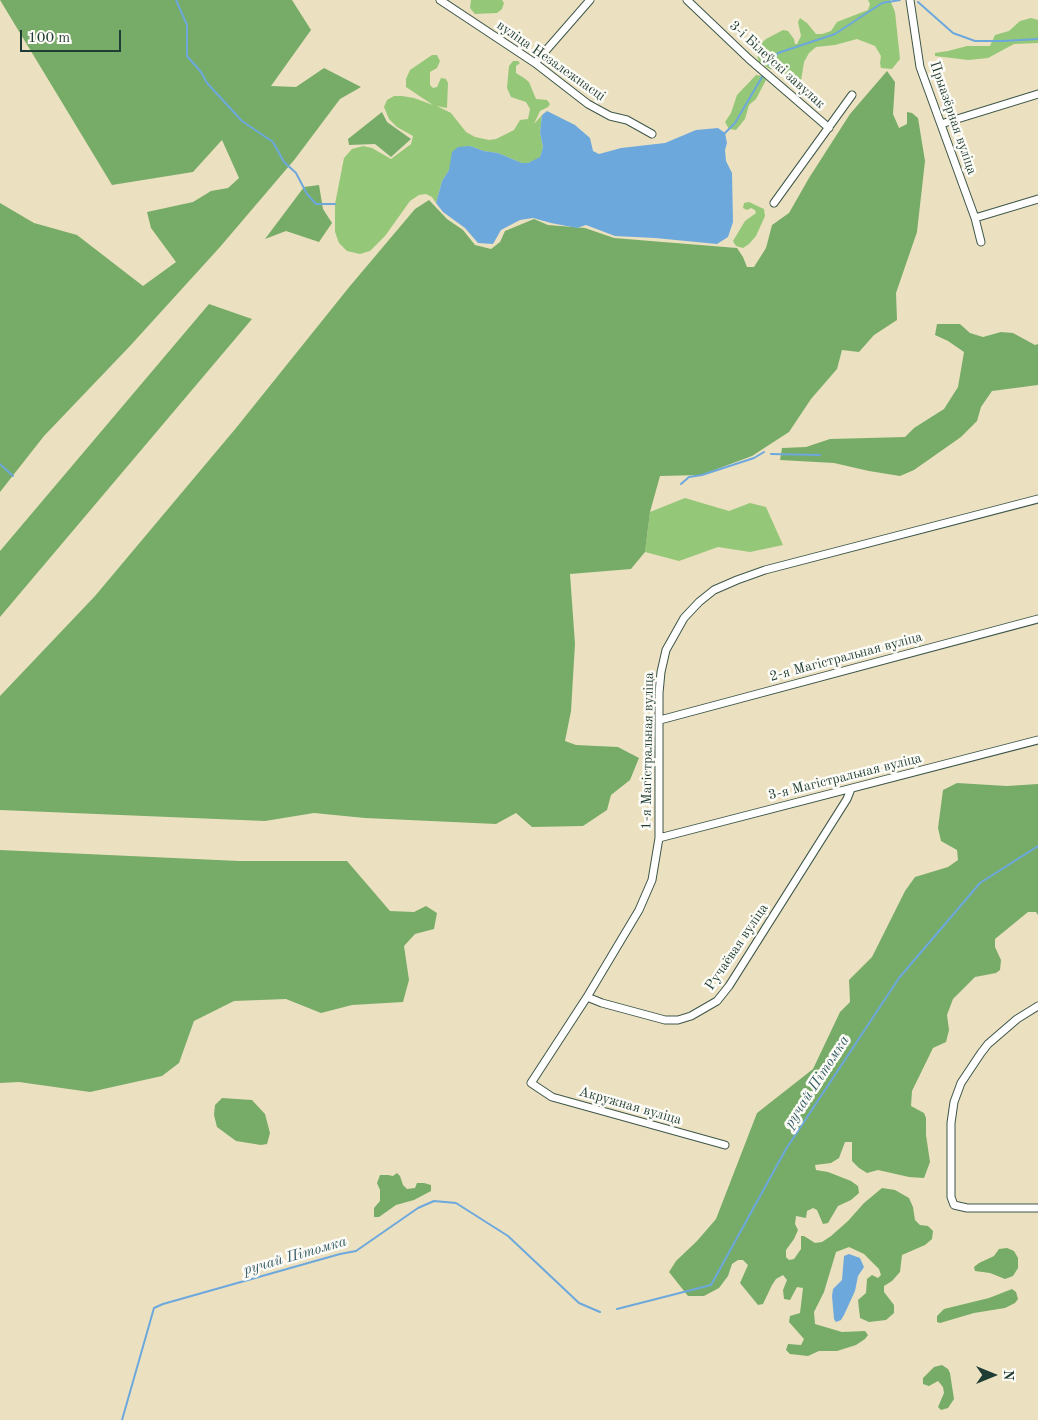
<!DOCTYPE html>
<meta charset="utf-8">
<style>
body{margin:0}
#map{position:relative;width:1038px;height:1420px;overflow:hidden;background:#ebe1c0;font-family:"Old Standard TT",serif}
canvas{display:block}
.north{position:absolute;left:968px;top:1350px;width:50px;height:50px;-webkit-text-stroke:4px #fdfcf7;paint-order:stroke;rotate:90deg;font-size:14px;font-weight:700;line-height:20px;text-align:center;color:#1f3d34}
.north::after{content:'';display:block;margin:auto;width:18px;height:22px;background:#1f3d34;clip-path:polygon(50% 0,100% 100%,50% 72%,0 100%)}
.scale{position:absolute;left:20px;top:30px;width:101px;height:22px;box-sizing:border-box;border:2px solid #1f3d34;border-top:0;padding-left:6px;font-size:15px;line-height:18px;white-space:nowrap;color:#1f3d34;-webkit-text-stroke:4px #fdfcf7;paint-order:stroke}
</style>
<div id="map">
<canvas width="1038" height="1420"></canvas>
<div class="north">N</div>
<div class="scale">100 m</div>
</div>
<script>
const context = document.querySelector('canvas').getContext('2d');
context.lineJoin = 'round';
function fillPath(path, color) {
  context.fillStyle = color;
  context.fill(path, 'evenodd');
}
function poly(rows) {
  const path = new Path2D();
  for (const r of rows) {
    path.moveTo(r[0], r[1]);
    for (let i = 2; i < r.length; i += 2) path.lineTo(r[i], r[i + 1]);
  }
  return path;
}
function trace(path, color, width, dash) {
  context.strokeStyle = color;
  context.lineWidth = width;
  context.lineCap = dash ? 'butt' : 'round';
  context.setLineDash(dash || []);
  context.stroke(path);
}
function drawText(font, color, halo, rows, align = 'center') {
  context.font = font + ' "Old Standard TT",serif';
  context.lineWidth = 5;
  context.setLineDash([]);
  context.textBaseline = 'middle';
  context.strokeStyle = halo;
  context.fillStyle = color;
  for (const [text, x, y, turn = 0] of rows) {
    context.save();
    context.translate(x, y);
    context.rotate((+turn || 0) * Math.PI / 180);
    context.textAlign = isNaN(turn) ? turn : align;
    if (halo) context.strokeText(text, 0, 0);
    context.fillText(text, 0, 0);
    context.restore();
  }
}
const green = poly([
 [471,0,502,0,504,3,502,9,497,13,475,14,470,8],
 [868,0,890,0,895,12,900,59,892,69,881,68,880,63,881,56,875,46,857,39,835,45,816,47,809,53,804,62,800,87,792,82,782,70,770,69,759,62,757,55,757,47,766,39,783,30,788,31,794,39,795,44,797,44,801,36,798,22,800,18,807,23,816,34,822,34,831,31,837,22,868,10,870,4],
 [1031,18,1038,20,1038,43,1014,44,988,58,968,60,935,56,935,53,948,51,967,46,990,46,995,35,1009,31,1020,21],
 [432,55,437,55,440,61,437,68,430,72,430,85,433,88,437,87,441,78,446,79,448,83,447,108,437,106,451,113,466,132,475,137,489,140,496,139,514,130,520,120,528,119,530,109,526,102,511,97,507,88,509,66,513,61,518,61,520,63,516,66,516,73,524,78,529,82,536,99,547,100,550,104,548,107,540,111,534,124,542,115,540,133,543,147,540,158,528,163,522,163,498,153,484,151,470,146,449,170,442,181,436,203,432,197,426,194,419,195,410,201,385,236,370,251,360,254,347,251,339,243,335,232,335,204,344,158,352,149,363,146,372,148,391,159,411,144,413,136,397,127,389,119,384,107,387,100,394,96,402,96,414,98,433,105,406,87,406,79,410,70],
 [756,75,763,76,766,80,756,99,749,105,745,119,736,130,729,129,725,122,731,113,737,95],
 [749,202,764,209,765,216,756,236,749,244,743,248,736,246,733,241,745,221,756,213,755,210,751,208,747,210,743,208,744,203],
 [685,498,729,511,750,503,766,507,783,545,750,552,718,547,679,561,645,552,650,512]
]);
const forest = poly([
 [292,0,311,30,271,86,296,87,324,68,361,87,340,99,295,159,220,247,130,346,44,436,0,492,0,203,34,223,77,235,143,286,176,262,151,228,147,212,193,202,211,191,228,188,239,178,222,140,193,172,112,185,0,0],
 [887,71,895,82,893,114,899,128,907,124,907,112,912,113,918,118,925,161,917,232,896,293,897,320,874,335,859,352,842,350,837,369,811,399,789,432,752,456,701,475,660,476,650,512,645,552,631,569,570,574,575,644,571,711,565,741,576,745,618,747,639,758,630,780,611,795,607,810,583,826,532,827,516,813,496,824,365,818,314,813,265,821,0,810,0,696,95,596,236,428,350,286,415,209,429,200,447,219,463,230,475,245,491,249,500,242,505,231,534,219,548,225,585,228,614,238,737,248,743,257,747,267,754,267,766,248,772,225,789,213,809,178,850,114],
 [382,112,387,122,411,139,391,157,375,144,349,145,348,139],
 [319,185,323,209,332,223,319,242,286,231,265,239,304,187],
 [209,304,252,319,0,617,0,551],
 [937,324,960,324,970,333,983,337,1001,332,1013,333,1035,345,1038,344,1038,385,992,391,981,407,977,421,961,437,914,470,900,476,869,471,834,463,780,460,782,448,806,447,830,439,905,437,914,428,944,409,958,387,964,352,948,341,935,335],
 [957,783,1007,786,1038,784,1038,915,1036,912,1028,912,995,939,995,947,1001,960,1000,970,996,973,975,977,953,999,947,1015,949,1030,946,1042,933,1048,912,1091,911,1106,924,1113,926,1118,926,1135,930,1162,924,1178,909,1177,878,1170,867,1173,859,1168,852,1161,852,1142,845,1142,839,1158,831,1163,815,1165,816,1170,828,1172,851,1181,858,1186,859,1193,851,1200,838,1206,828,1223,823,1224,817,1210,813,1208,807,1211,806,1218,796,1216,795,1224,798,1230,794,1239,786,1250,786,1257,789,1260,794,1259,801,1249,801,1236,804,1236,815,1243,822,1242,831,1236,848,1221,864,1203,882,1188,895,1190,909,1198,913,1207,915,1220,920,1225,928,1226,933,1231,932,1239,925,1245,902,1255,900,1272,892,1281,884,1286,884,1292,894,1305,894,1313,886,1320,869,1322,860,1318,858,1300,866,1293,867,1279,872,1275,878,1278,881,1275,879,1269,864,1254,849,1247,836,1252,824,1292,814,1312,815,1324,842,1332,865,1331,868,1335,865,1339,856,1345,837,1351,819,1351,808,1356,790,1354,786,1350,788,1344,801,1345,804,1339,789,1322,790,1316,800,1313,803,1288,797,1287,790,1300,784,1299,783,1290,787,1280,783,1275,776,1279,772,1285,763,1304,758,1305,740,1283,748,1265,743,1260,738,1260,732,1264,728,1276,719,1288,704,1296,688,1296,669,1272,676,1261,697,1241,716,1219,757,1113,813,1069,840,1012,850,1002,849,980,872,957,905,891,915,877,948,867,958,860,957,850,941,841,938,828,943,790],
 [0,850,239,861,347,861,390,911,414,912,426,906,437,913,434,929,415,934,404,946,409,980,403,1002,352,1005,321,1013,286,999,234,1001,194,1021,179,1063,162,1076,90,1092,19,1082,0,1083],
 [222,1098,252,1100,265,1114,270,1133,267,1144,261,1145,236,1141,217,1127,214,1115,215,1105],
 [397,1173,400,1176,403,1185,407,1189,415,1188,417,1183,424,1183,431,1185,431,1191,414,1200,396,1205,379,1217,374,1217,374,1208,380,1201,380,1190,377,1183,380,1175,388,1175,393,1176],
 [1007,1248,1014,1251,1018,1258,1018,1268,1013,1276,1005,1279,990,1273,975,1271,974,1267,979,1263,994,1256,999,1249],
 [1012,1289,1016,1292,1018,1299,1015,1303,1005,1308,974,1313,940,1323,937,1322,937,1316,944,1309,989,1298],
 [942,1365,948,1369,950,1373,954,1399,948,1408,941,1410,938,1407,944,1393,943,1387,938,1381,929,1386,923,1384,923,1378,934,1367]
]);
const water = poly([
 [547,111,575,125,590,138,593,151,599,154,621,148,665,143,696,130,718,128,725,133,727,143,725,150,726,161,732,173,733,222,728,237,717,244,655,238,615,236,586,225,577,228,551,223,533,218,520,220,501,230,493,244,478,243,465,228,443,212,436,203,442,181,449,170,452,152,458,147,470,146,484,151,498,153,522,163,528,163,540,157,543,147,540,133,542,115],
 [849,1254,860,1258,864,1267,858,1276,855,1291,844,1315,841,1320,836,1322,834,1319,832,1296,833,1289,842,1280,844,1256]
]);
const stream = poly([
 [176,0,187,25,187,56,201,72,207,83,242,121,273,142,284,162,296,173,307,194,316,204,335,204],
 [918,2,953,33,975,41,1003,41,1038,39],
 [769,65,778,53,835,34,882,3,900,0],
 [725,133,735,123,762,77],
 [771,454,820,455],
 [0,464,13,476],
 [681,484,689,477,702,475,754,458,764,452],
 [617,1309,711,1285,786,1149,899,978,980,883,1038,846],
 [122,1420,154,1308,163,1304,340,1254,356,1251,418,1208,434,1201,456,1203,508,1236,579,1303,600,1312]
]);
const minor = poly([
 [440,0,535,63,588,104,610,116,627,120,652,134],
 [687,0,749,59,829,128],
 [910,0,920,67,975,218,981,242],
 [535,63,590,0],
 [941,124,1038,94],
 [774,203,852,95],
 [975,218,1038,199],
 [660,720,1038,619],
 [659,838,1038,740],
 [587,997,602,1003,665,1020,678,1020,691,1016,717,1001,729,986,847,799,851,789],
 [1038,1006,1017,1019,988,1044,981,1053,961,1083,954,1102,951,1123,951,1197,954,1205,967,1208,1038,1208],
 [725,1145,552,1097,531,1083,587,997,639,910,652,880,659,838,659,693,661,672,666,650,684,618,699,602,714,590,737,580,765,570,1038,499]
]);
const streetNames = [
 ["вуліца Незалежнасці",551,61,35],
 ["3-і Білеўскі завулак",777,65,42],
 ["Прыазёрная вуліца",953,118,71],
 ["2-я Магістральная вуліца",846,657,-15],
 ["1-я Магістральная вуліца",648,751,-89],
 ["3-я Магістральная вуліца",845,777,-14],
 ["Ручаёвая вуліца",737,947,-56],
 ["Акружная вуліца",630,1106,16]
];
const waterNames = [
 ["ручай Пітомка",817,1082,-57],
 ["ручай Пітомка",295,1256,-16]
];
fillPath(green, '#94c778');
fillPath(forest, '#77ac68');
fillPath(water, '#6da8dd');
trace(stream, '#6da8dd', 2);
trace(minor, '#3e5649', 9);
trace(minor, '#fff', 7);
drawText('14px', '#1f3d34', '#fdfcf7', streetNames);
drawText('italic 15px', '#365d67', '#fdfcf7', waterNames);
</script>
